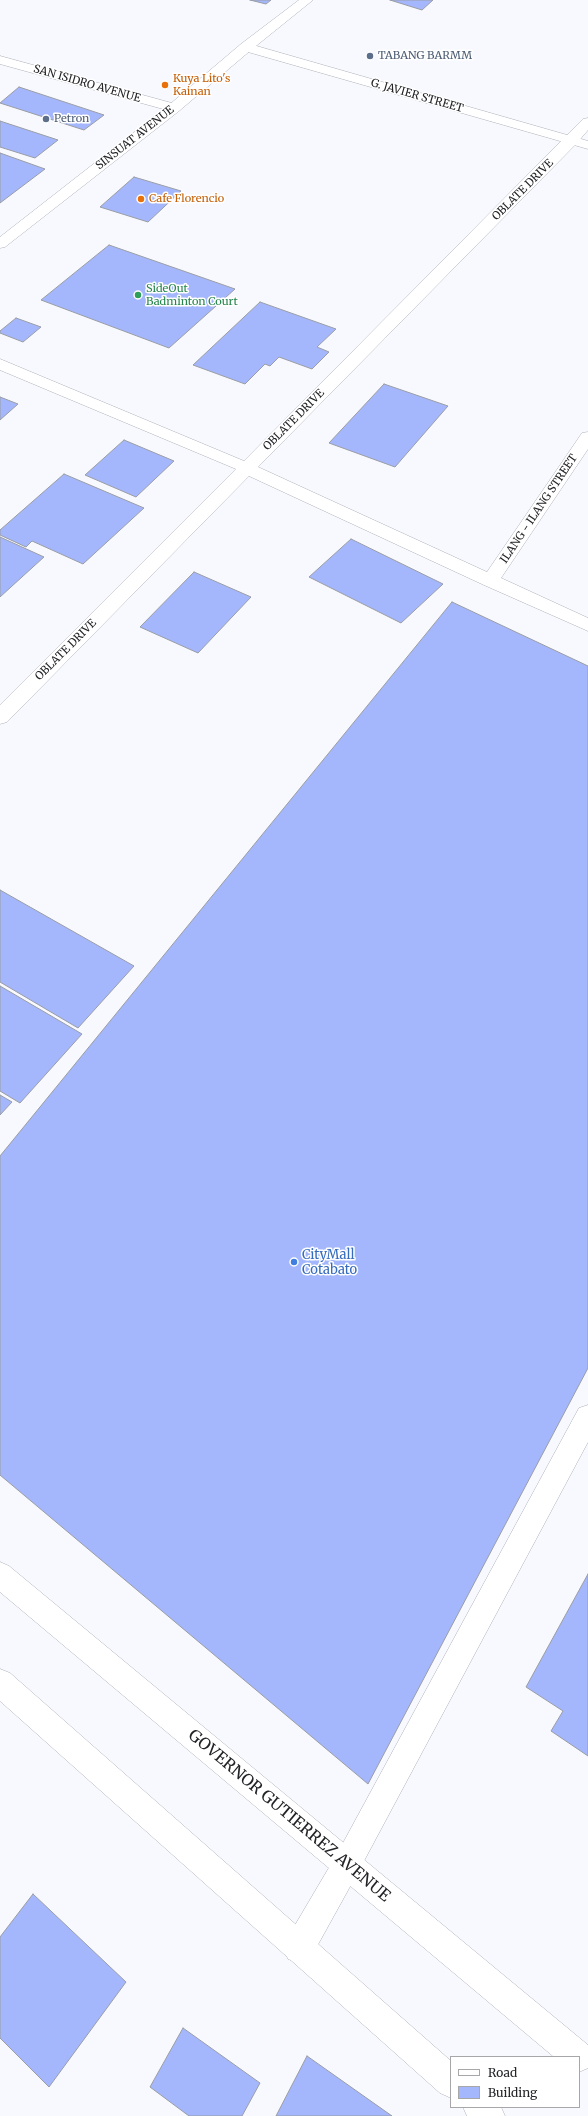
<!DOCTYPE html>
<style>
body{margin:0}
#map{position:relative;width:588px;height:2116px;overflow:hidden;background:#f7f9fe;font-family:Merriweather,serif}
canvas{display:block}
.legend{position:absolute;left:450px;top:2056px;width:130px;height:52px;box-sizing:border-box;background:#fff;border:1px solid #a7a7a9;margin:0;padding:5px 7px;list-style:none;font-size:12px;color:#232427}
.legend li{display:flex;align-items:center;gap:8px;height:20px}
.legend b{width:20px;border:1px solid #a7a7a9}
</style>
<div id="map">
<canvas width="588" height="2116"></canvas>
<ul class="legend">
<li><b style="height:5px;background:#fff"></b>Road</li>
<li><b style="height:11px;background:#a4b7fc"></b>Building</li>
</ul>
</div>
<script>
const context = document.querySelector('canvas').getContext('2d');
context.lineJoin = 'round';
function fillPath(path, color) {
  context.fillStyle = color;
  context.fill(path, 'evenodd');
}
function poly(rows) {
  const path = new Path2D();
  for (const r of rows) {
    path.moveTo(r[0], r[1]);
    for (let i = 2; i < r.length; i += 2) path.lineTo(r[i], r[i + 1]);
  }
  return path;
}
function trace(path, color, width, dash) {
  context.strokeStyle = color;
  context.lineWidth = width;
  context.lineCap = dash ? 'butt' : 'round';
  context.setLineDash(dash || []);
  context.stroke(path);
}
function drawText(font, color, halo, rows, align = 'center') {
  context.font = font + ' Merriweather,serif';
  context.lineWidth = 3;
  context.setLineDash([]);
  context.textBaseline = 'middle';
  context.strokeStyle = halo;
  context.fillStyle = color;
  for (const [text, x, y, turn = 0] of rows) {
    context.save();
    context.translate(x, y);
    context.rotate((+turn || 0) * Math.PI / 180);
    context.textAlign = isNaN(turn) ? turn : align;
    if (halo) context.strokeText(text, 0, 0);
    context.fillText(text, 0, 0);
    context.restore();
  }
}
const building = poly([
 [250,0,271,0,266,4,250,0],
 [390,0,433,0,422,10,390,0],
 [19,87,104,115,84,130,0,103,19,87],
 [0,121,58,140,35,158,0,147,0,121],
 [0,153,45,169,0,203,0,153],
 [134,177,181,191,148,222,100,207,134,177],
 [109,245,235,289,169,348,41,300,109,245],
 [260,302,336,329,317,347,329,352,312,369,279,357,270,366,265,364,245,384,193,365,260,302],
 [16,318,41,327,23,342,0,333,0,331,16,318],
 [384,384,448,406,395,467,329,443,384,384],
 [0,397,18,404,0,420,0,397],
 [124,440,174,461,136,497,85,475,124,440],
 [64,474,144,508,83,564,32,541,26,547,0,535,0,530,64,474],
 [0,537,44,557,0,597,0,537],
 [351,539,443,584,401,623,309,577,351,539],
 [194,572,251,597,198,653,140,627,194,572],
 [452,602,588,666,588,1368,368,1784,0,1475,0,1156,452,602],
 [0,890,134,966,78,1028,0,982,0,890],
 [0,986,82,1034,20,1103,0,1091,0,986],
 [0,1095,12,1102,0,1115,0,1095],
 [588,1574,588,1756,551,1731,563,1711,526,1687,588,1574],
 [33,1894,126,1982,49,2087,0,2038,0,1937,33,1894],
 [183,2028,260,2083,242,2116,189,2116,150,2087,183,2028],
 [307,2056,392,2116,276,2116,307,2056]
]);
const service = poly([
 [588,1405,588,1442,357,1874,310,1959,299,1963,288,1959,284,1948,288,1937,337,1854,579,1408,588,1405]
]);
const minor = poly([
 [0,56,179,105,181,108,174,112,0,64,0,56],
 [588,118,588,130,577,143,258,467,487,572,582,433,588,432,588,449,501,578,588,618,588,631,484,585,249,476,7,722,0,724,0,705,236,469,0,370,0,359,244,461,583,119,588,118]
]);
const tertiary = poly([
 [246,43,588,141,588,149,241,50,240,47,246,43],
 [0,1562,9,1566,588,2045,588,2068,579,2072,579,2057,554,2057,0,1592,0,1562],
 [0,1669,10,1673,451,2061,451,2098,440,2093,0,1701,0,1669],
 [463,2107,501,2107,505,2116,467,2116,463,2107]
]);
const primary = poly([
 [299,0,313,0,251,50,179,111,5,247,0,248,0,237,169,105,241,44,299,0]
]);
const markers = [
 [370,56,4,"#5c6f8a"],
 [165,85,4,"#e8710a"],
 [46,119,4,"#5c6f8a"],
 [141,199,4,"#e8710a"],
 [138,295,4,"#2e9e5b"],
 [294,1262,4,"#3f7fe0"]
];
const farServicenames = [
 ["TABANG BARMM",378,56],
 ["Petron",54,119]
];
const farFoodnames = [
 ["Kuya Lito's",173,79],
 ["Kainan",173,92],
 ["Cafe Florencio",149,199]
];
const farStreetnames = [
 ["SAN ISIDRO AVENUE",87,84,16],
 ["G. JAVIER STREET",417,96,16],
 ["SINSUAT AVENUE",135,138,-38],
 ["OBLATE DRIVE",523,190,-45],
 ["OBLATE DRIVE",294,420,-45],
 ["ILANG - ILANG STREET",539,509,-56],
 ["OBLATE DRIVE",66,650,-45]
];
const farLeisurenames = [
 ["SideOut",146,289],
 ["Badminton Court",146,302]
];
const shopNames = [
 ["CityMall",302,1255],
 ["Cotabato",302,1270]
];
const nearStreetnames = [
 ["GOVERNOR GUTIERREZ AVENUE",289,1816,40]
];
fillPath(building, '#a4b7fc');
trace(building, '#9a9da5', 1);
trace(service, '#aeb1b9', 1);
trace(minor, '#aeb1b9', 1);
trace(tertiary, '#aeb1b9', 1);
trace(primary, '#aeb1b9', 1);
fillPath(service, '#fff');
fillPath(minor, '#fff');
fillPath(tertiary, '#fff');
fillPath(primary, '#fff');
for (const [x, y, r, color] of markers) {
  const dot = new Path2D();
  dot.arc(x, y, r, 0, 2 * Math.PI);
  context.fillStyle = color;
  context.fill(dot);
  trace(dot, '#fff', 1.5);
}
drawText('11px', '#4e5e75', '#fff', farServicenames, 'left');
drawText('11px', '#c56008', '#fff', farFoodnames, 'left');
drawText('11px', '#232427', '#fff', farStreetnames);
drawText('11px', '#27864d', '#fff', farLeisurenames, 'left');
drawText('13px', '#366cbe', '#fff', shopNames, 'left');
drawText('16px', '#232427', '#fff', nearStreetnames);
</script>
